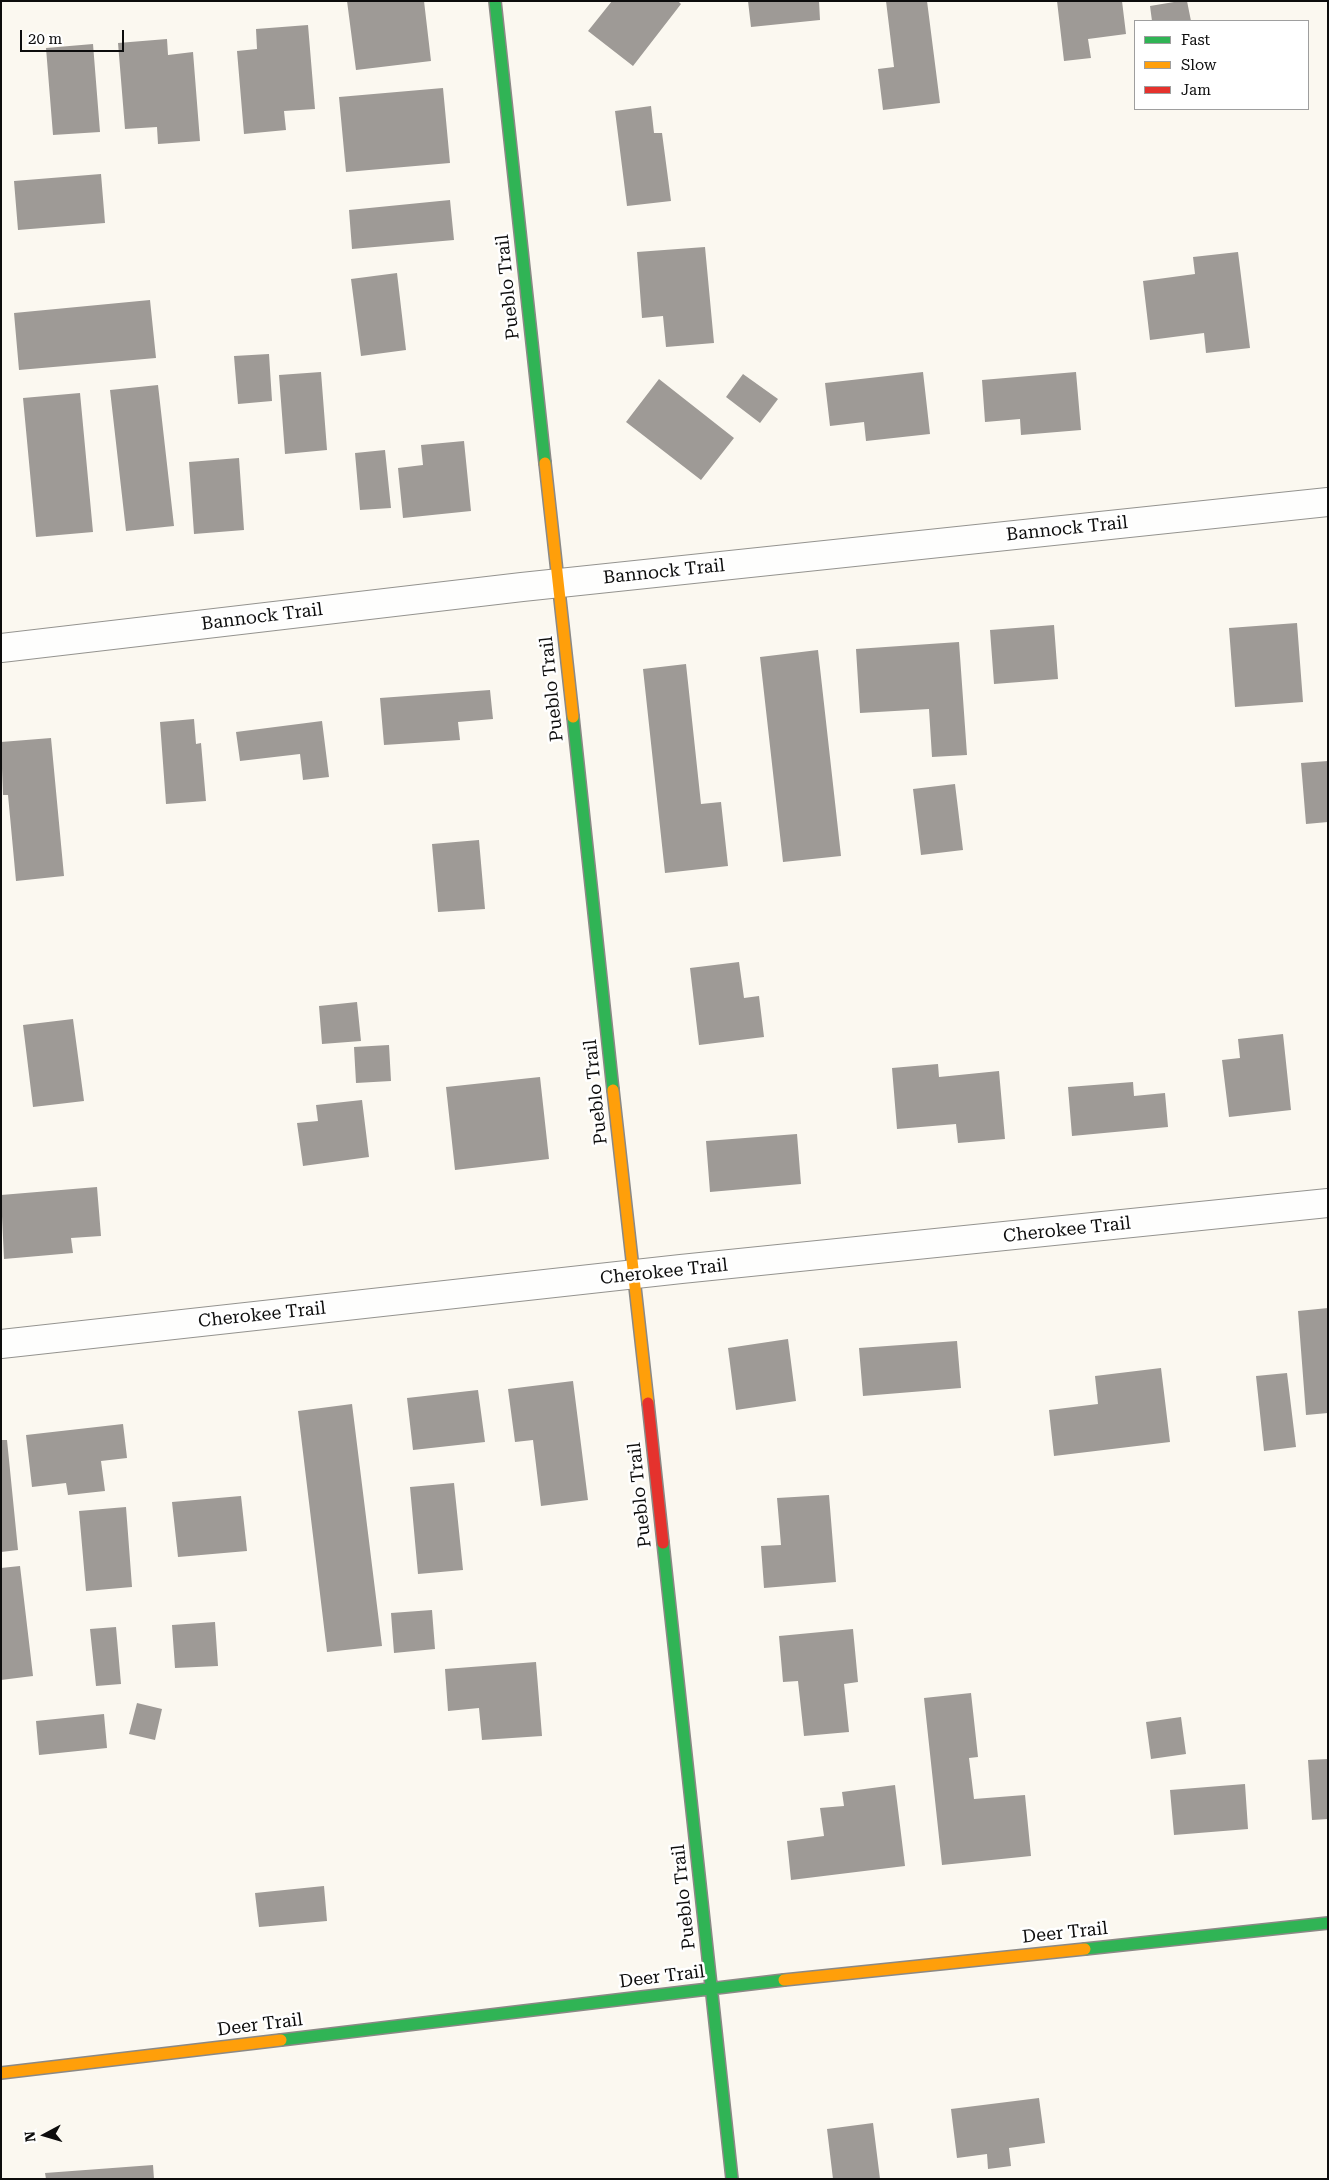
<!DOCTYPE html>
<style>
body{margin:0}
#map{position:relative;width:1329px;height:2180px;overflow:hidden;background:#fbf8f0;font-family:"Roboto Serif",serif}
canvas{display:block}
.frame{position:absolute;inset:0;border:2px solid #0d0d0d;pointer-events:none}
.legend{position:absolute;left:1134px;top:20px;width:175px;height:90px;box-sizing:border-box;background:#fff;border:1px solid #9e9e9e;margin:0;padding:6px 9px;list-style:none;font-size:15px;color:#0d0d0d}
.legend li{display:flex;align-items:center;gap:10px;height:25px}
.legend b{width:25px;border:1px solid #9e9e9e}
.north{position:absolute;left:20px;top:2110px;width:50px;height:50px;-webkit-text-stroke:4px #fff;paint-order:stroke;rotate:264deg;font-size:14px;font-weight:700;line-height:20px;text-align:center;color:#0d0d0d}
.north::after{content:'';display:block;margin:auto;width:18px;height:22px;background:#0d0d0d;clip-path:polygon(50% 0,100% 100%,50% 72%,0 100%)}
.scale{position:absolute;left:20px;top:30px;width:104px;height:22px;box-sizing:border-box;border:2px solid #0d0d0d;border-top:0;padding-left:6px;font-size:15px;line-height:18px;white-space:nowrap;color:#0d0d0d;-webkit-text-stroke:4px #fff;paint-order:stroke}
</style>
<div id="map">
<canvas width="1329" height="2180"></canvas>
<div class="frame"></div>
<ul class="legend">
<li><b style="height:6px;background:#30b455"></b>Fast</li>
<li><b style="height:6px;background:#ff9f0a"></b>Slow</li>
<li><b style="height:6px;background:#e5322d"></b>Jam</li>
</ul>
<div class="north">N</div>
<div class="scale">20 m</div>
</div>
<script>
const context = document.querySelector('canvas').getContext('2d');
context.lineJoin = 'round';
function fillPath(path, color) {
  context.fillStyle = color;
  context.fill(path, 'evenodd');
}
function poly(rows) {
  const path = new Path2D();
  for (const r of rows) {
    path.moveTo(r[0], r[1]);
    for (let i = 2; i < r.length; i += 2) path.lineTo(r[i], r[i + 1]);
  }
  return path;
}
function trace(path, color, width, dash) {
  context.strokeStyle = color;
  context.lineWidth = width;
  context.lineCap = dash ? 'butt' : 'round';
  context.setLineDash(dash || []);
  context.stroke(path);
}
function drawText(font, color, halo, rows, align = 'center') {
  context.font = font + ' "Roboto Serif",serif';
  context.lineWidth = 5;
  context.setLineDash([]);
  context.textBaseline = 'middle';
  context.strokeStyle = halo;
  context.fillStyle = color;
  for (const [text, x, y, turn = 0] of rows) {
    context.save();
    context.translate(x, y);
    context.rotate((+turn || 0) * Math.PI / 180);
    context.textAlign = isNaN(turn) ? turn : align;
    if (halo) context.strokeText(text, 0, 0);
    context.fillText(text, 0, 0);
    context.restore();
  }
}
const building = poly([
 [347,1,424,1,431,61,356,70],
 [612,1,678,1,681,4,633,66,588,31],
 [748,1,819,1,820,20,751,27],
 [886,1,927,1,940,103,883,110,878,69,894,67],
 [1057,1,1122,1,1126,34,1088,39,1091,58,1064,61],
 [1180,1,1187,1,1191,21,1152,21,1150,6],
 [308,25,315,109,284,111,286,130,244,134,237,51,257,49,256,29],
 [167,39,168,55,193,52,200,141,158,144,157,127,125,129,118,43],
 [93,44,100,132,53,135,46,48],
 [443,88,450,163,346,172,339,97],
 [651,106,654,133,662,133,671,201,627,206,615,111],
 [101,174,105,223,18,230,14,181],
 [450,200,454,240,352,249,349,210],
 [705,247,714,343,666,347,663,316,642,318,637,252],
 [1238,252,1250,348,1206,353,1204,333,1150,340,1143,281,1195,274,1193,257],
 [397,273,406,350,361,356,351,279],
 [150,300,156,358,19,370,14,313],
 [269,354,272,401,238,404,234,356],
 [321,372,327,450,285,454,279,375],
 [923,372,930,434,866,441,864,422,830,426,825,383],
 [1076,372,1081,430,1021,435,1020,419,985,422,982,380],
 [743,374,778,399,760,423,726,397],
 [659,379,734,438,701,480,626,422],
 [158,385,174,526,126,531,110,390],
 [80,393,93,532,36,537,23,398],
 [464,441,471,511,403,518,398,468,423,465,421,445],
 [385,450,391,508,360,510,355,453],
 [239,458,244,530,194,534,189,462],
 [1297,623,1303,702,1235,707,1229,628],
 [1054,625,1058,679,994,684,990,630],
 [959,642,967,755,932,757,929,709,860,713,856,649],
 [818,650,841,856,783,862,760,657],
 [686,664,701,804,721,802,728,866,665,873,643,669],
 [490,690,493,719,458,722,460,740,384,745,380,698],
 [194,719,196,744,201,743,206,801,166,804,160,722],
 [322,721,329,777,303,780,300,754,240,761,236,732],
 [51,738,64,876,16,881,8,795,3,795,1,742],
 [1328,761,1328,822,1306,824,1301,763],
 [955,784,963,850,921,855,913,789],
 [479,840,485,909,438,912,432,844],
 [739,962,744,998,759,996,764,1037,699,1045,690,968],
 [357,1002,361,1041,322,1044,319,1006],
 [73,1019,84,1101,33,1107,23,1025],
 [1283,1034,1291,1110,1229,1117,1222,1060,1240,1058,1238,1039],
 [389,1045,391,1081,356,1083,354,1047],
 [938,1064,939,1077,999,1071,1005,1139,958,1143,956,1124,897,1129,892,1068],
 [540,1077,549,1159,455,1170,446,1087],
 [1133,1082,1134,1096,1165,1093,1168,1127,1072,1136,1068,1087],
 [362,1100,369,1157,303,1166,297,1123,318,1121,316,1105],
 [797,1134,801,1184,710,1192,706,1141],
 [97,1187,101,1236,71,1238,73,1253,4,1259,1,1195],
 [1328,1308,1328,1413,1306,1415,1298,1311],
 [788,1339,796,1401,736,1410,728,1348],
 [957,1341,961,1388,863,1396,859,1348],
 [1161,1368,1170,1442,1054,1456,1049,1410,1098,1404,1095,1376],
 [1287,1373,1296,1447,1264,1451,1256,1376],
 [573,1381,588,1500,541,1506,533,1440,515,1442,508,1389],
 [478,1390,485,1442,413,1450,407,1398],
 [352,1404,382,1646,327,1652,298,1411],
 [123,1424,127,1458,101,1461,105,1491,68,1495,66,1483,32,1487,26,1435],
 [1,1440,7,1440,18,1550,1,1552],
 [454,1483,463,1570,418,1574,410,1487],
 [829,1495,836,1582,764,1588,761,1546,781,1545,777,1498],
 [241,1496,247,1551,178,1557,172,1502],
 [126,1507,132,1587,86,1591,79,1511],
 [20,1566,33,1676,1,1680,1,1568],
 [432,1610,435,1649,394,1653,391,1613],
 [215,1622,218,1666,175,1668,172,1625],
 [116,1627,121,1684,96,1686,90,1629],
 [853,1629,858,1682,844,1684,849,1732,804,1736,798,1681,783,1682,779,1636],
 [536,1662,542,1736,482,1740,479,1708,448,1711,445,1669],
 [971,1693,978,1757,969,1758,974,1799,1025,1795,1031,1856,942,1865,924,1698],
 [137,1703,162,1709,155,1740,129,1734],
 [104,1714,107,1748,39,1755,36,1721],
 [1181,1717,1186,1754,1151,1759,1146,1722],
 [1328,1759,1328,1819,1312,1820,1308,1760],
 [1245,1784,1248,1829,1174,1835,1170,1790],
 [895,1785,905,1866,791,1880,787,1841,824,1836,820,1808,844,1806,842,1792],
 [324,1886,327,1921,259,1927,255,1893],
 [1039,2098,1045,2143,1009,2148,1011,2166,988,2169,987,2154,957,2158,951,2109],
 [873,2123,880,2179,833,2179,827,2129],
 [153,2165,154,2179,46,2179,45,2173]
]);
const street = poly([
 [1,648,522,587,1328,502],
 [1,1344,681,1269,1328,1203]
]);
const fast = poly([
 [495,1,545,463],
 [573,717,613,1090],
 [663,1543,732,2179],
 [1085,1949,1328,1923],
 [281,2040,784,1980]
]);
const slow = poly([
 [545,463,573,717],
 [613,1090,648,1403],
 [784,1980,1085,1949],
 [1,2073,281,2040]
]);
const jam = poly([
 [648,1403,663,1543]
]);
const streetNames = [
 ["Pueblo Trail",508,287,-96],
 ["Bannock Trail",1067,529,-6],
 ["Bannock Trail",664,572,-6],
 ["Bannock Trail",262,617,-7],
 ["Pueblo Trail",552,689,-96],
 ["Pueblo Trail",596,1092,-96],
 ["Cherokee Trail",1067,1230,-6],
 ["Cherokee Trail",664,1272,-6],
 ["Cherokee Trail",262,1315,-6],
 ["Pueblo Trail",640,1495,-96],
 ["Pueblo Trail",684,1897,-96],
 ["Deer Trail",1065,1933,-6],
 ["Deer Trail",662,1977,-7],
 ["Deer Trail",260,2025,-7]
];
fillPath(building, '#9e9a96');
trace(street, '#94938f', 30);
trace(fast, '#8b8986', 14);
trace(slow, '#8b8986', 14);
trace(jam, '#8b8986', 14);
trace(street, '#fefefd', 28);
trace(fast, '#30b455', 11);
trace(slow, '#ff9f0a', 11);
trace(jam, '#e5322d', 11);
drawText('18px', '#0d0d0d', '#fff', streetNames);
</script>
